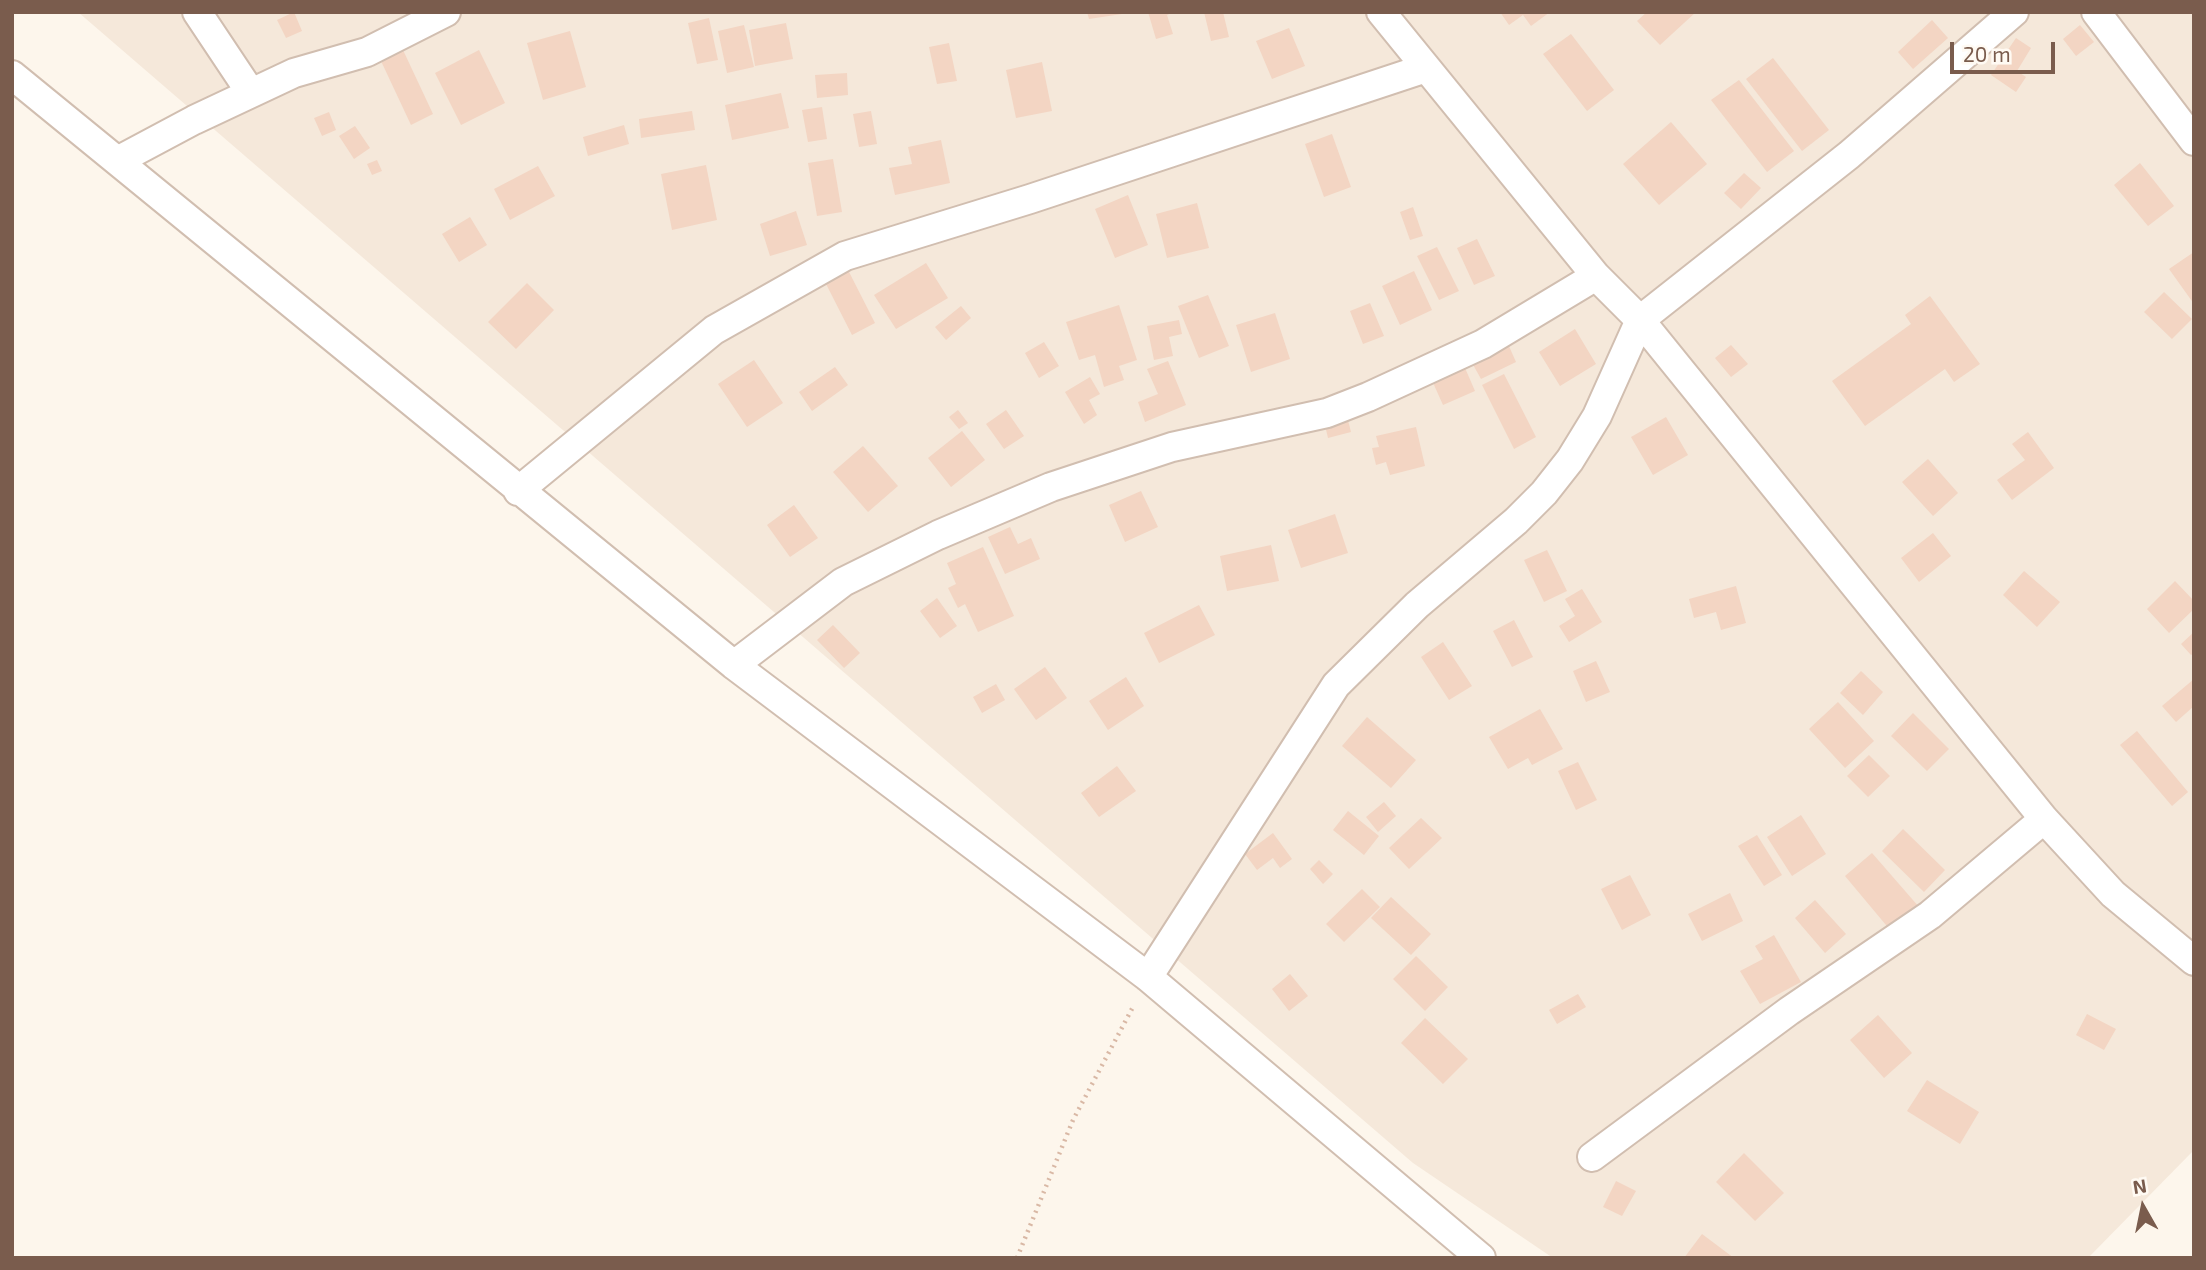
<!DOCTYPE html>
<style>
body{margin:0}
#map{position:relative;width:2206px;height:1270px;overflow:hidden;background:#fdf6ec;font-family:"Exo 2",sans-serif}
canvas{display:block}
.frame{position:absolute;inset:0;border:14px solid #7a5c4d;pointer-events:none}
.north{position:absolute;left:2108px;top:1172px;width:70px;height:70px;-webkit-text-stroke:5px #fffaf3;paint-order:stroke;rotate:351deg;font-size:19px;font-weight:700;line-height:28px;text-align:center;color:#7a5c4d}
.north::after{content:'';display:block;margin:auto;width:24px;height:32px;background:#7a5c4d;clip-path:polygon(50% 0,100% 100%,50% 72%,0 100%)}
.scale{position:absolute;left:1950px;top:42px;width:105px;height:32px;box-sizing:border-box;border:4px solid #7a5c4d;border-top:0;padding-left:9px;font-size:21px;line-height:24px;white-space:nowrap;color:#7a5c4d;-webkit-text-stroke:5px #fffaf3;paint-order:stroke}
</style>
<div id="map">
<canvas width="2206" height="1270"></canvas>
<div class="frame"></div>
<div class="north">N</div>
<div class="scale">20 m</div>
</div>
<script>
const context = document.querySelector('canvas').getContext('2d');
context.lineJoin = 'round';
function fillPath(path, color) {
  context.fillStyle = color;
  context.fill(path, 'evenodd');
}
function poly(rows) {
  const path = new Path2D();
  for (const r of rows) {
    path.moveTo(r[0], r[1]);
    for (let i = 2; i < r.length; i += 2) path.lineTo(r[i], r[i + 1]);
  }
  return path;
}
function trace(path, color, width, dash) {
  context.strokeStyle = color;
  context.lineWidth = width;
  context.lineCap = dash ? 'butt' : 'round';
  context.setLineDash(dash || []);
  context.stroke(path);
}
const residential = poly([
 [78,12,2194,12,2194,1150,2088,1258,1553,1258,1413,1163]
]);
const building = poly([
 [294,12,302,31,286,38,277,20],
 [1087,12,1122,12,1122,14,1089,19],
 [1148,12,1174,12,1167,15,1173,34,1156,39],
 [1204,12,1223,12,1229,37,1211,41],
 [1500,12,1550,12,1531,26,1523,15,1509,25],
 [1647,12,1696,12,1660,45,1637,21],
 [709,18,718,60,697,64,688,23],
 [1932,20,1948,38,1913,69,1898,52],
 [786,23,793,59,755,66,749,30],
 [744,25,754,67,727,73,718,31],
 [2080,25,2094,42,2076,56,2063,39],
 [1289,28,1305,66,1272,79,1256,41],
 [570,31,586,87,543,100,527,43],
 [1571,34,1614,90,1587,111,1543,54],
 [2016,38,2031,48,2017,71,2026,77,2016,92,1991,75],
 [949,43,957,81,937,84,929,47],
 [403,50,433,114,411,125,381,61],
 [479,50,505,103,461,125,435,73],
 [1773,58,1829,130,1802,151,1746,79],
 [1042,62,1052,111,1016,118,1006,70],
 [847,73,848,95,817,98,815,75],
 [1739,80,1794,151,1767,172,1711,100],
 [781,93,789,128,732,140,725,105],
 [822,107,827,139,808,142,802,110],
 [692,111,695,130,641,138,639,119],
 [871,111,877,144,859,147,853,114],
 [329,112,336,130,322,136,314,118],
 [1671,122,1707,164,1659,205,1623,164],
 [624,125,629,144,588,156,583,137],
 [355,126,370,148,354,159,339,136],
 [1332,134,1351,187,1324,197,1305,144],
 [941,140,950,183,895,195,889,168,912,164,908,147],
 [833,159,842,212,817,216,808,163],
 [377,160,382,171,372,175,367,164],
 [2140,163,2174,206,2148,226,2114,185],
 [706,165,717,220,672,230,661,174],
 [538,166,555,196,510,220,494,189],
 [1744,173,1761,188,1741,209,1724,193],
 [1128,195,1148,245,1115,258,1095,209],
 [1197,203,1209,248,1167,258,1156,214],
 [1413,207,1423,236,1410,240,1400,212],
 [796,211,807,245,770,256,760,224],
 [470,217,487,245,459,262,442,234],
 [1477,239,1495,276,1474,285,1457,248],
 [1437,247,1459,291,1439,300,1417,256],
 [2194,252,2194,304,2169,269],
 [926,263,948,298,896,329,874,295],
 [847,268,875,323,852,335,824,280],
 [1414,271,1432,310,1400,325,1382,286],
 [527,283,554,310,516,349,488,322],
 [2164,292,2192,319,2172,339,2144,312],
 [1208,295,1229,346,1199,358,1178,306],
 [1930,296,1980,364,1954,382,1945,369,1865,426,1832,381,1911,324,1905,315],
 [1370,303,1384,336,1363,344,1350,311],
 [1119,305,1137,360,1119,366,1124,380,1104,387,1095,355,1079,360,1066,322],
 [961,306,971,318,946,340,935,327],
 [1275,313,1290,359,1251,372,1236,325],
 [1179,320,1182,334,1169,337,1173,356,1154,360,1147,326],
 [1575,329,1596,364,1560,386,1539,352],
 [1044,342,1059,366,1039,378,1025,353],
 [1508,344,1516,362,1481,379,1471,361],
 [1731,345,1748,364,1731,377,1715,358],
 [754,360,783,403,747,427,718,384],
 [1168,361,1186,405,1145,422,1138,402,1158,394,1147,369],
 [1462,361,1475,391,1443,405,1430,376],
 [835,367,848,385,812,411,799,392],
 [1504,374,1536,437,1514,449,1482,385],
 [1090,377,1100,394,1089,400,1097,415,1084,424,1065,392],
 [958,410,968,423,959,429,949,417],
 [1006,410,1024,436,1004,449,986,424],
 [1346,412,1351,432,1328,438,1323,417],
 [1666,417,1688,455,1653,475,1631,437],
 [1416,427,1425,466,1390,475,1386,462,1376,465,1372,448,1379,447,1376,436],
 [962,431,985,460,951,487,928,458],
 [2028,432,2054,468,2012,500,1997,480,2025,460,2012,444],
 [863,446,898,486,868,512,833,472],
 [1928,459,1958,493,1933,516,1902,482],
 [1141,491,1158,527,1125,542,1109,505],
 [794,505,818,538,790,557,767,525],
 [1335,514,1348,553,1301,568,1288,530],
 [1010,527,1018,544,1031,538,1040,559,1005,574,988,537],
 [1933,533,1951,556,1919,582,1901,558],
 [1271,545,1279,581,1227,591,1220,556],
 [983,547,1014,616,978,632,965,604,958,608,948,588,956,584,947,563],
 [1547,550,1567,591,1544,602,1524,560],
 [2024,571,2060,602,2037,627,2003,595],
 [2175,581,2194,601,2194,609,2169,633,2147,609],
 [1736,586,1746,623,1721,630,1716,612,1694,618,1689,599],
 [1582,589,1602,622,1569,642,1559,626,1575,616,1565,599],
 [937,598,957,626,940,638,920,611],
 [1199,605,1215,635,1159,663,1144,633],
 [1514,620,1533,657,1512,667,1493,631],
 [833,625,860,653,844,668,817,640],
 [2194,632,2194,653,2191,655,2181,644],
 [1443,642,1472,686,1449,700,1421,657],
 [1596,661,1610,692,1586,702,1573,671],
 [1045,667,1067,698,1036,720,1014,689],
 [1861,671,1883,692,1863,715,1840,693],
 [1126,677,1144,706,1108,730,1089,701],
 [2194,679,2194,706,2176,722,2162,706],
 [996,684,1005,700,982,713,973,697],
 [1838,702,1874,741,1845,768,1809,729],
 [1540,709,1563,749,1532,765,1528,758,1508,769,1489,737],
 [1913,713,1949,749,1927,771,1891,736],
 [1367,717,1416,760,1391,788,1342,746],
 [2137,731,2188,792,2172,806,2120,745],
 [1869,755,1890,776,1868,797,1847,776],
 [1578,762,1597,800,1576,810,1558,771],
 [1117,766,1136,791,1099,817,1081,793],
 [1384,802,1396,816,1378,832,1366,817],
 [1348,811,1379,836,1364,855,1333,830],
 [1801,815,1826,854,1792,876,1767,837],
 [1421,818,1442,838,1409,869,1389,848],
 [1903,829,1945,870,1924,892,1882,851],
 [1273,833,1292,859,1280,868,1273,858,1257,870,1245,854],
 [1757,835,1782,875,1764,886,1738,846],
 [1872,853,1919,907,1891,931,1845,876],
 [1319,860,1333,874,1323,884,1310,869],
 [1630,875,1651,915,1622,930,1601,889],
 [1362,889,1380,907,1344,942,1326,924],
 [1730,893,1743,921,1702,941,1688,914],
 [1391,897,1431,934,1411,955,1371,918],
 [1815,900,1846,934,1825,953,1795,918],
 [1774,935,1801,982,1760,1004,1740,971,1763,959,1755,946],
 [1416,956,1448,987,1425,1011,1393,979],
 [1290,974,1308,996,1289,1011,1272,989],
 [1578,994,1586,1007,1557,1024,1549,1010],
 [2087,1014,2116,1029,2104,1050,2076,1035],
 [1878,1015,1912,1053,1884,1078,1850,1040],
 [1425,1018,1468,1059,1443,1084,1401,1043],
 [1927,1080,1979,1112,1960,1144,1907,1111],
 [1744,1153,1784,1193,1755,1221,1716,1182],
 [1616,1181,1636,1191,1622,1216,1603,1207],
 [1702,1234,1734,1258,1684,1258]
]);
const path = poly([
 [1017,1258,1073,1120,1134,1005]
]);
const street = poly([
 [197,12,251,93],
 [1381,12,1596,276,1640,320,2044,819,2113,894,2194,961],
 [2096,12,2194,141],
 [12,75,734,665,1148,977,1481,1258],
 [119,160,194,120,294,73,367,52,446,12],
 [518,491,714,330,845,256,1030,199,1426,68],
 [734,665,843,582,938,535,1051,487,1172,447,1327,413,1368,397,1483,344,1596,276],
 [1148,977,1336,685,1417,605,1516,521,1544,493,1570,460,1597,416,1640,320,1849,155,2014,12],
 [1592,1157,1789,1011,1930,915,2044,819]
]);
fillPath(residential, '#f5e8da');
fillPath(building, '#f3d5c3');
trace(street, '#d1beb0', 32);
trace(path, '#d9b8a5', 4.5, [2, 5]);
trace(street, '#fff', 28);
</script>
